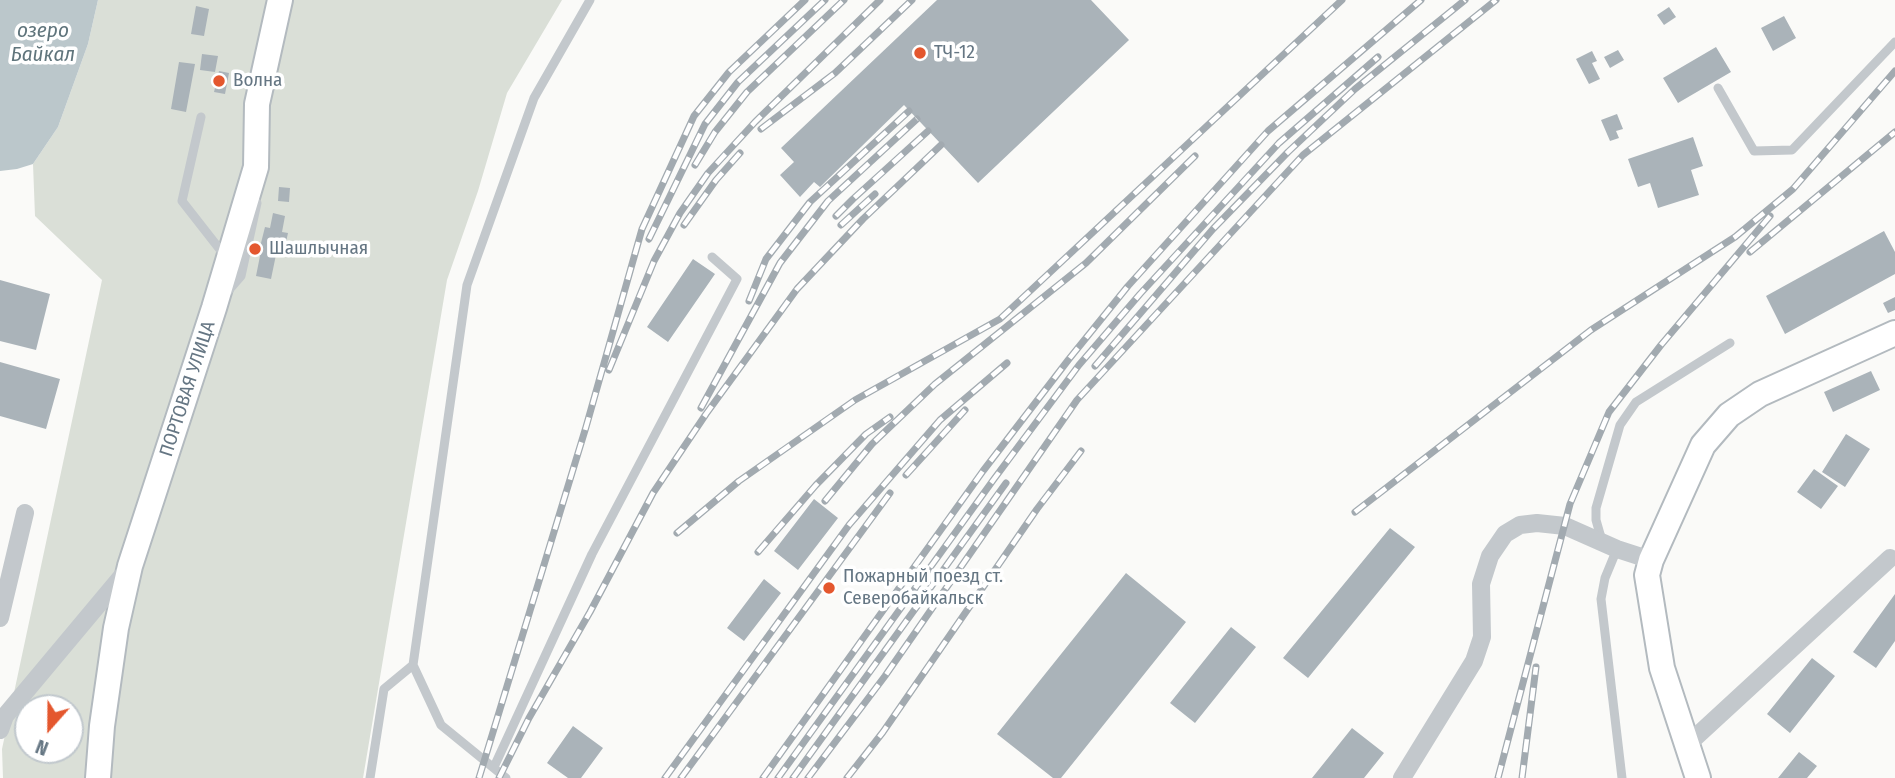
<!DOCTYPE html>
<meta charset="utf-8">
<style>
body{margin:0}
#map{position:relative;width:1895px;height:778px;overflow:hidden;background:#fafaf8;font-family:"Fira Sans Condensed",sans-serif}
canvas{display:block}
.north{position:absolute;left:14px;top:694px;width:70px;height:70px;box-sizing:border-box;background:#fff;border:2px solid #c1c8cd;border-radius:50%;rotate:201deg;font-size:19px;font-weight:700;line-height:28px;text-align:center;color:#657683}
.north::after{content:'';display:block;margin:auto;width:24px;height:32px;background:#e4572e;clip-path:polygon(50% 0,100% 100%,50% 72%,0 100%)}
</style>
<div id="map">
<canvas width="1895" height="778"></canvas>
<div class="north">N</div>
</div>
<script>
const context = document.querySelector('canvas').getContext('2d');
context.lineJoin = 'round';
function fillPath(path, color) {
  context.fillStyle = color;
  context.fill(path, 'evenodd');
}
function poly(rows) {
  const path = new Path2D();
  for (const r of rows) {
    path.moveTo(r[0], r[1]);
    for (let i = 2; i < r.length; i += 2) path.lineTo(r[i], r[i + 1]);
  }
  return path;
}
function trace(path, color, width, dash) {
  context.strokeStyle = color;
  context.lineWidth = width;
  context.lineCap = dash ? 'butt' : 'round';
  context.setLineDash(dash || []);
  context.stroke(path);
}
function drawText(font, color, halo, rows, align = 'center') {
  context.font = font + ' "Fira Sans Condensed",sans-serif';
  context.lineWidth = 7;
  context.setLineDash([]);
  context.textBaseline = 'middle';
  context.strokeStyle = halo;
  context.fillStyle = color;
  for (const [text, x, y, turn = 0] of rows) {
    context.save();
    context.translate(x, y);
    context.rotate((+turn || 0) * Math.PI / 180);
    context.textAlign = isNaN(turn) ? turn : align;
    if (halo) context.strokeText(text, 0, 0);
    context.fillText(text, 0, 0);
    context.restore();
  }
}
const green = poly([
 [98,0,562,0,507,93,478,191,447,280,363,778,3,778,2,749,102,280,35,216,33,164,58,127,88,44],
 [28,708,70,708,70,750,28,750]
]);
const water = poly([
 [0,0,98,0,88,44,58,127,33,164,17,169,0,171]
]);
const building = poly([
 [937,0,1091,0,1129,40,978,183,904,105,820,187,814,182,800,197,780,175,794,162,781,148],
 [196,6,209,9,204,36,191,34],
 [1669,7,1676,17,1664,25,1657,15],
 [1784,16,1796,38,1773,51,1761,28],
 [1716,47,1731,72,1678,103,1663,78],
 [1618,50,1624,60,1610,68,1604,57],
 [1592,51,1597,61,1592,63,1600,79,1589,84,1576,59],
 [202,54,218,56,215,72,200,70],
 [179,62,195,64,186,112,171,109],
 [219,71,229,73,225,94,214,92],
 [1617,114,1623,129,1616,131,1619,138,1610,141,1601,120],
 [1693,137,1703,166,1691,170,1699,195,1658,208,1650,183,1638,187,1628,159],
 [279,187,290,188,289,202,278,201],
 [273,213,285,216,282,232,288,233,284,251,277,250,271,279,256,276,260,256,249,253,252,241,261,243,265,227,270,228],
 [1884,231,1895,252,1895,274,1785,334,1766,296],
 [693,259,715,274,668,342,647,327],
 [0,280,50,294,36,350,0,341],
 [1895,297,1895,310,1888,313,1883,303],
 [0,362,60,379,46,429,0,416],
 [1871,371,1880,390,1833,412,1824,392],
 [1846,434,1870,449,1845,487,1822,472],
 [1814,469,1838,486,1821,509,1797,492],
 [814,499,838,518,798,570,774,551],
 [1390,528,1415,547,1308,678,1283,658],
 [1126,573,1186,622,1061,778,1053,778,997,734],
 [764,579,781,593,744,641,727,628],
 [1895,594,1895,641,1876,668,1853,652],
 [1231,627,1256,647,1195,723,1170,703],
 [1812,658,1835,676,1790,733,1767,714],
 [573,726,603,748,581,778,568,778,547,763],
 [1352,728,1384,753,1364,778,1312,778],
 [1799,752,1817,766,1807,778,1778,778]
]);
const lane = poly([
 [1718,88,1754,151,1792,150,1895,42],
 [201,117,182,201,225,256],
 [228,291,241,276,257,203],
 [1602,541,1596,520,1596,508,1620,425,1636,402,1730,343],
 [1617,549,1605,578,1601,599,1622,778],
 [494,767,592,554,737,279,712,257],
 [370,778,384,689,413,665],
 [506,778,441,725,413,665,467,285,534,98,590,0]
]);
const street = poly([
 [0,618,25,513],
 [0,730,5,716,128,569],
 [1687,745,1890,558],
 [1402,778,1474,661,1482,637,1481,584,1490,556,1505,534,1520,525,1537,523,1565,526,1617,549,1651,560]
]);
const secondary = poly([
 [98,778,102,726,116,628,130,566,214,308,256,167,257,104,280,0],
 [1698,778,1662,668,1647,575,1651,560,1703,445,1729,415,1760,394,1895,333]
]);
const rail = poly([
 [761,129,835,73,912,0],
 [695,165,715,132,747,92,844,0],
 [836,216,853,199,928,131],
 [684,225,716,180,740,153],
 [841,225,875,194],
 [649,239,705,124,738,82,825,0],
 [1750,252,1895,132],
 [749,301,766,259,810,202,909,111],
 [1095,366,1213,229,1288,152,1355,89,1465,0],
 [609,370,654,261,680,213,708,173,755,122,880,0],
 [701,408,780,263,828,201,917,119],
 [906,475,965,410],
 [825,501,872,444,935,384,1086,263,1195,156],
 [1355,512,1591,330,1735,237,1793,189,1895,71],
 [677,533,739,481,855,400,1000,319,1342,0],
 [758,552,816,485,866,434,890,417],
 [479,778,586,427,642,229,694,116,729,72,805,0],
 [499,778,529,718,590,612,653,493,706,414,797,289,863,219,941,145],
 [665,778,849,525,940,420,1007,363],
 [681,778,890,493],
 [763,778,983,471,1069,359,1128,286,1268,131,1421,0],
 [778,778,994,479,1079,365,1140,294,1279,143,1378,57],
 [793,778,1006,483],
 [808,778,885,676,1077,400,1303,155,1496,0],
 [847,778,883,732,1037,509,1081,451],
 [1498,778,1570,504,1609,412,1661,345,1770,216],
 [1522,778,1536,667]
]);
const markers = [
 [920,53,7,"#e4572e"],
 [219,81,7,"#e4572e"],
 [255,249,7,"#e4572e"],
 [829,588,7,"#e4572e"]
];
const poiNames = [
 ["ТЧ-12",934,53],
 ["Волна",233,81],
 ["Шашлычная",269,249],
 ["Пожарный поезд ст.",843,577],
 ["Северобайкальск",843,599]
];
const streetNames = [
 ["ПОРТОВАЯ УЛИЦА",188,389,-72]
];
const waterNames = [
 ["озеро",43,31],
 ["Байкал",43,55]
];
fillPath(green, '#dadfd7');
fillPath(water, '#bbc7cb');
fillPath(building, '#aab3b9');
trace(secondary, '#b3babf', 28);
trace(lane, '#c3c8cc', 9);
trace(street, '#c3c8cc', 18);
trace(secondary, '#fff', 24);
trace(rail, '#a2aab0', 7);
trace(rail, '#fff', 4.5, [13]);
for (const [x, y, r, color] of markers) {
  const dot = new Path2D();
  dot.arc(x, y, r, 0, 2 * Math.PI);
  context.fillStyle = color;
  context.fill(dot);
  trace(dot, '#fff', 2.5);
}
drawText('19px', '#657683', '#fff', poiNames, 'left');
drawText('19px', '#657683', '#fff', streetNames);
drawText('italic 21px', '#60757c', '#fff', waterNames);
</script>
